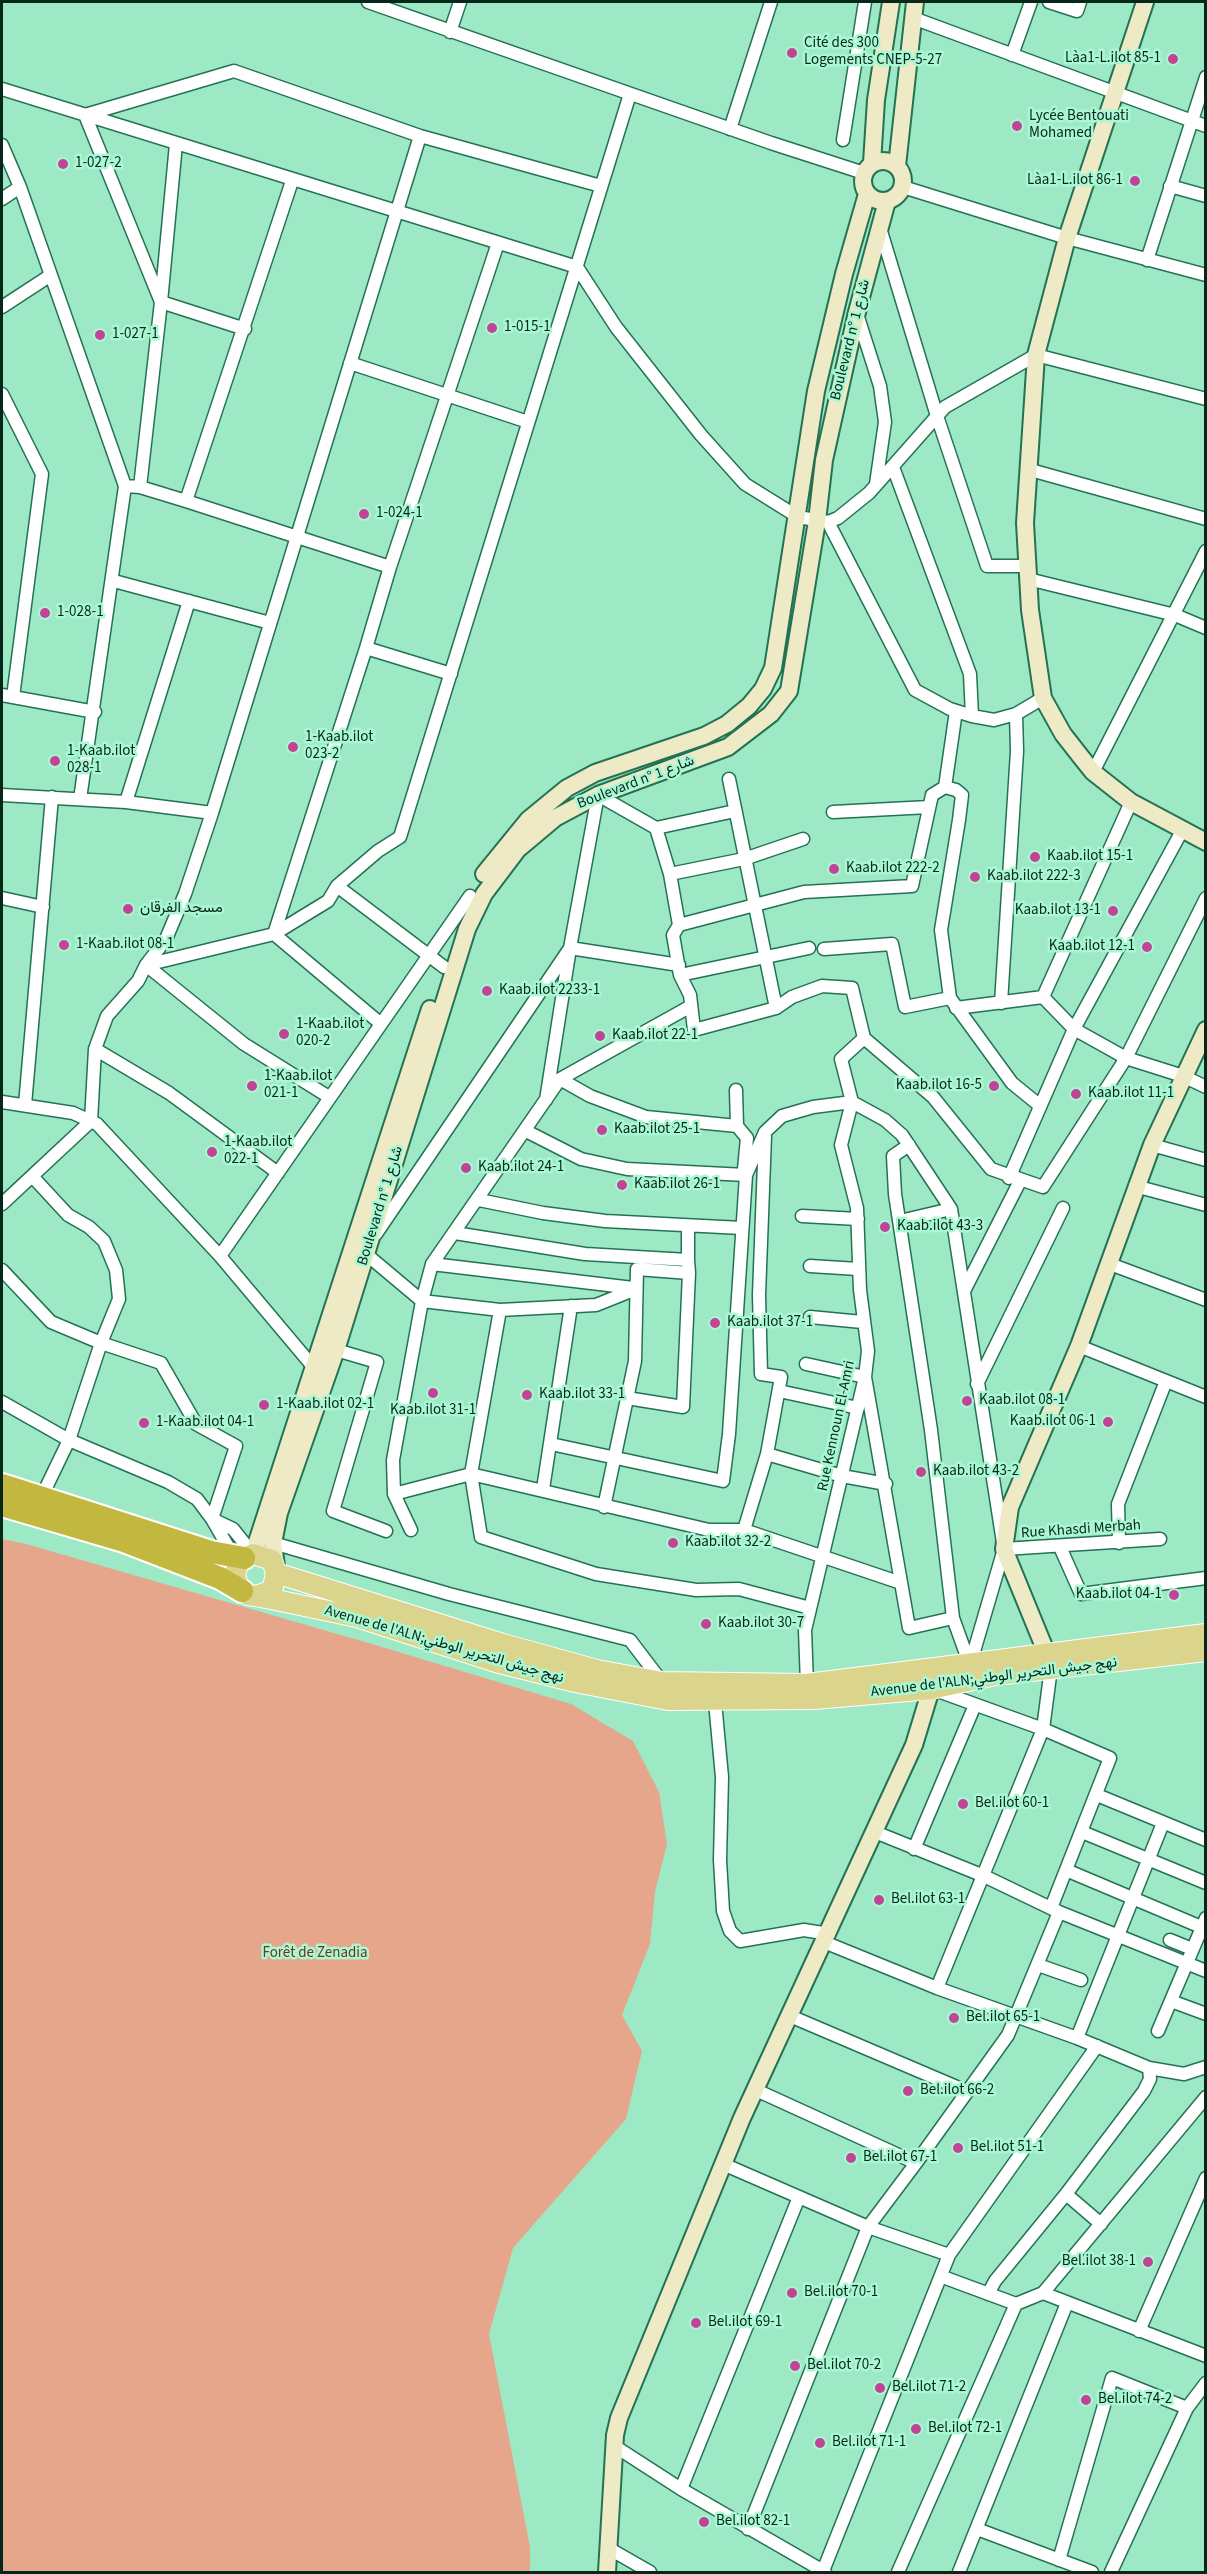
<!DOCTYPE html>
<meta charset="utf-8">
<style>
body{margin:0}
#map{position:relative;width:1207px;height:2574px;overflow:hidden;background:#9de9c6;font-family:"Source Sans 3",sans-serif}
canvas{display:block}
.frame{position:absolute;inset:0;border:3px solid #06271a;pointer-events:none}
</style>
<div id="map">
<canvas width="1207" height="2574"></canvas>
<div class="frame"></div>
</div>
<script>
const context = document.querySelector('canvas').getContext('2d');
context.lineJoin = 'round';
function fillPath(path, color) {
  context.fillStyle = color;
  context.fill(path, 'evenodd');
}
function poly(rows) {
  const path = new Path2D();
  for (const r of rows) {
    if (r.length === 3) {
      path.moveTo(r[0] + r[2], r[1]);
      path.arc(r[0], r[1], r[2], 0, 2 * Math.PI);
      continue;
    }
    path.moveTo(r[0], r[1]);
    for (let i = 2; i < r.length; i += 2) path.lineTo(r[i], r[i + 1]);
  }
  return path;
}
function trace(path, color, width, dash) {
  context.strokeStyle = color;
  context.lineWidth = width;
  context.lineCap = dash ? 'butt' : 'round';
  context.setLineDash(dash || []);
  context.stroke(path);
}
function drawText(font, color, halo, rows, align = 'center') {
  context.font = font + ' "Source Sans 3",Vazirmatn,sans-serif';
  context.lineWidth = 5;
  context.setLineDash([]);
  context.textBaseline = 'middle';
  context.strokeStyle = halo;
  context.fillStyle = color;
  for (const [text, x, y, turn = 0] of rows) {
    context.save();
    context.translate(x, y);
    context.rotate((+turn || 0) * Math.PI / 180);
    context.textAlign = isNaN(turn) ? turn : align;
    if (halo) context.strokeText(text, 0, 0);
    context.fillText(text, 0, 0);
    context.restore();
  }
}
const green = poly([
 [2,1539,26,1544,372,1644,571,1704,633,1741,659,1792,667,1844,655,1892,650,1944,622,2015,642,2051,626,2119,513,2248,489,2334,530,2547,530,2572,2,2572]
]);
const street = poly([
 [368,2,771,143,864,173],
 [1049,2,1077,11,1080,2],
 [913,18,1206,126],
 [450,32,460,2],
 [1012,55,1031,2],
 [2,89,577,267,616,327,701,435,745,484,798,517,828,522,838,518,869,493,945,407,1036,355,1206,399],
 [730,129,771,2],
 [843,140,865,2],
 [176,144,161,302,85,115,234,71,420,136,601,186],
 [2,145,20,187,125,486,80,799],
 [1170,186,1206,196],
 [903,187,1067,238,1206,275],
 [2,199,20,187],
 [880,228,937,416,987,566,1028,566],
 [1147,260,1206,77],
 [2,307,51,275],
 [857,314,880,386,885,422,876,484],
 [350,363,528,422],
 [2,394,42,474,13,697],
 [893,467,970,674,972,716],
 [1027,469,1206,519],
 [125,486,140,487,186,501,390,567],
 [140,487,161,302,245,329],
 [186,501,292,181],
 [828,522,915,690,950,709,972,716,994,720,1016,714],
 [1028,579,1175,615,1206,628],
 [114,581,270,623],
 [366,648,451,674],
 [2,695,95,712],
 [1093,772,1206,551],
 [729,779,776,1008],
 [945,787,956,711],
 [2,795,126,802,212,813],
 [126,802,189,601],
 [833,812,929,807],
 [656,828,735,811],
 [670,874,744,859,803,839],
 [337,886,444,967],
 [2,898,43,907],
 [679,925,804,892,912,886,932,795,945,787,956,790,962,795,959,820,941,930,950,998,1012,1083,1039,1105],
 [824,949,892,944,905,1007,950,998],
 [146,965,274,934,328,901,337,886,378,851,400,837,630,94],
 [146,965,244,1044,329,1097],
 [680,975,809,948],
 [1043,997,1074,1029,1126,1058,1183,1076,1206,1087],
 [1001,1003,1017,751,1016,714,1043,698],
 [956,1008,1043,997,1131,802],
 [381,1024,274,934,366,648,390,567,498,243],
 [864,1038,933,1097,991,1169,1043,1187,1126,1058,1206,898],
 [95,1049,169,1093,278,1173],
 [560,1079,590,1096,646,1117,737,1126],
 [736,1090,737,1126,747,1138,744,1169],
 [546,1100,570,948,598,795,656,828,670,874,679,925,673,935,680,975,690,995,694,1030,776,1008,792,997,822,986,852,988,864,1038,841,1059,852,1102,841,1145,857,1208,860,1290,868,1351,865,1377,805,1630,807,1684],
 [2,1102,73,1113,97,1124,220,1256,315,1369],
 [25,1105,52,797],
 [526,1131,581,1159,627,1169,746,1175],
 [909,1145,893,1156,895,1194,931,1430,953,1618,970,1665],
 [1152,1145,1206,1160],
 [32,1176,68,1215,89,1227,104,1241,116,1270,119,1299,101,1343,69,1440,42,1496],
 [1009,1178,1074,1029,1183,829],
 [1135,1186,1206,1205],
 [479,1200,543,1213,605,1221,742,1228],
 [2,1204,91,1121,95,1049,107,1016,138,981,146,965,166,939,185,894,212,813,420,136],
 [802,1216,858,1219],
 [900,1221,951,1209],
 [688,1227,688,1260],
 [455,1233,585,1254,688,1260,689,1273,637,1269,635,1361,604,1507],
 [376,1234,570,948,679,965],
 [366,1254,422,1301,500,1310,596,1305,636,1289],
 [220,1256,470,896],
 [432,1264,633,1288],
 [1110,1264,1206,1300],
 [810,1266,858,1269],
 [2,1270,51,1322,101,1343,161,1363,196,1424,236,1446,212,1519],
 [964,1291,1020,1181],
 [500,1310,471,1474,481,1537,596,1574,696,1590,739,1589,810,1608],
 [810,1317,862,1322],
 [1079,1346,1206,1397],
 [336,1350,377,1362,333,1511,386,1531],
 [806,1364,865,1377,909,1628,953,1618],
 [977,1384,1063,1208],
 [779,1391,858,1408],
 [627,1398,683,1407,689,1273],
 [2,1402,69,1440,168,1482,197,1499,212,1519,234,1557],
 [551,1444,723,1481,729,1434,746,1175,765,1132,782,1116,813,1107,852,1102,885,1120,902,1135,951,1209,1004,1549,970,1665],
 [767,1454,842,1476,886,1484],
 [543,1489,571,1306],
 [394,1494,471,1474,709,1530,744,1530,901,1583],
 [212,1519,233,1529,253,1554],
 [411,1530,394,1494,393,1460,422,1301,432,1264,560,1079,691,1006],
 [744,1530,767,1454,781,1377,761,1374,759,1295,765,1136],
 [273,1543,449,1594,630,1640,662,1682],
 [1119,1543,1118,1504,1166,1381],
 [1060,1547,1081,1594,1206,1578],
 [1004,1549,1160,1539],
 [938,1691,1043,1729,1110,1758,1051,1908],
 [715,1702,722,1777,720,1860,723,1911,730,1931,740,1941,804,1930,829,1934],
 [1097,1795,1206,1840],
 [875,1832,984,1876,1059,1912,1206,1971],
 [1082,1832,1206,1883],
 [914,1849,975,1705],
 [1066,1870,1206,1929],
 [1170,1940,1192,1949],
 [824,1942,937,1988,1077,2038,1149,2068,1184,2074,1206,2067],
 [1038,1965,1081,1980],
 [937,1988,1043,1729,1051,1668],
 [1171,2001,1206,2014],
 [790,2016,966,2091],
 [1158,2031,1206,1918],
 [1077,2038,1163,1823],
 [916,2163,1008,2035,1059,1912],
 [723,2164,868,2227,949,2255],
 [1066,2194,1101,2224],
 [1043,2293,1206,2097],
 [988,2294,995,2281,1066,2194,1144,2091,1150,2079,1149,2068],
 [1016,2304,1043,2293,1206,2356],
 [1139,2331,1206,2178],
 [616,2447,681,2489,825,2572],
 [681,2489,799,2197],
 [748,2529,868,2227,916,2163,756,2090],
 [977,2529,1092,2572],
 [608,2548,650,2572],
 [1059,2560,1112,2378,1187,2408],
 [823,2571,949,2255,1097,2046],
 [898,2572,1016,2304,943,2277],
 [959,2572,1067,2303],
 [1111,2572,1187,2408,1206,2383]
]);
const secondary = poly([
 [1145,2,1067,238,1036,355,1025,523,1030,610,1043,698,1063,734,1081,757,1093,772,1131,802,1206,842],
 [883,181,20],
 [872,163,876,100,891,2],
 [897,166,915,2],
 [484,874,528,820,567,788,595,773,704,736,727,724,749,706,763,689,773,668,816,391,844,274,867,194],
 [257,1554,257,1542,430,1009],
 [276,1566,273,1543,279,1513,336,1350,467,929,484,894,518,849,555,818,598,795,728,747,771,714,789,691,817,521,824,460,857,312,887,201],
 [1051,1664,1004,1549,1010,1507,1079,1346,1152,1145,1206,1030],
 [607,2572,615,2435,619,2418,742,2118,914,1745,931,1689]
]);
const primary = poly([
 [276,1573,503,1644,597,1670,662,1682,807,1684,1206,1634],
 [255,1596,268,1592,273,1587,276,1573,272,1560,253,1554,239,1562,235,1574,238,1586,248,1595,255,1596,276,1600,357,1617,496,1662,575,1682,668,1700,814,1699,931,1689,996,1675,1206,1651]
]);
const highway = poly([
 [2,1485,211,1552,244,1558],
 [2,1505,124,1541,220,1578,242,1591]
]);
const markers = [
 [792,53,6,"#c14596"],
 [1173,59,6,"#c14596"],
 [1017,126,6,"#c14596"],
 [63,164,6,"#c14596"],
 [1135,181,6,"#c14596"],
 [492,328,6,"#c14596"],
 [100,335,6,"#c14596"],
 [364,514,6,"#c14596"],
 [45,613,6,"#c14596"],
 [293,747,6,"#c14596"],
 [55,761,6,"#c14596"],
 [1035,857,6,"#c14596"],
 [834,869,6,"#c14596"],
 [975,877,6,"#c14596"],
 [128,909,6,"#c14596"],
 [1113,911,6,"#c14596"],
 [64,945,6,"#c14596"],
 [1147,947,6,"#c14596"],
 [487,991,6,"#c14596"],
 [284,1034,6,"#c14596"],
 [600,1036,6,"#c14596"],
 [252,1086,6,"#c14596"],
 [994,1086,6,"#c14596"],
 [1076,1094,6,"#c14596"],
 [602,1130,6,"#c14596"],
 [212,1152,6,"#c14596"],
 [466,1168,6,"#c14596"],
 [622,1185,6,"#c14596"],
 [885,1227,6,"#c14596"],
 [715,1323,6,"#c14596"],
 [433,1393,6,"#c14596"],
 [527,1395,6,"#c14596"],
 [967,1401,6,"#c14596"],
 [264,1405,6,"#c14596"],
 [1108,1422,6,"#c14596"],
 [144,1423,6,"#c14596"],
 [921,1472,6,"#c14596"],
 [673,1543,6,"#c14596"],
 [1174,1595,6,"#c14596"],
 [706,1624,6,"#c14596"],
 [963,1804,6,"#c14596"],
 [879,1900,6,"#c14596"],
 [954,2018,6,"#c14596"],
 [908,2091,6,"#c14596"],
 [958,2148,6,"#c14596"],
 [851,2158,6,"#c14596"],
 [1148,2262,6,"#c14596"],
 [792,2293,6,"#c14596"],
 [696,2323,6,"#c14596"],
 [795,2366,6,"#c14596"],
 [880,2388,6,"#c14596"],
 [1086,2400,6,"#c14596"],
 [916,2429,6,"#c14596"],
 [820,2443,6,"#c14596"],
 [704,2522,6,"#c14596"]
];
const poiNames = [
 ["Cité des 300",804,44],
 ["Logements CNEP-5-27",804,61],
 ["Làa1-L.ilot 85-1",1161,59,"right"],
 ["Lycée Bentouati",1029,117],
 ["Mohamed",1029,134],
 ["1-027-2",75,164],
 ["Làa1-L.ilot 86-1",1123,181,"right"],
 ["1-015-1",504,328],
 ["1-027-1",112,335],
 ["1-024-1",376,514],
 ["1-028-1",57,613],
 ["1-Kaab.ilot",305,738],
 ["023-2",305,755],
 ["1-Kaab.ilot",67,752],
 ["028-1",67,769],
 ["Kaab.ilot 15-1",1047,857],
 ["Kaab.ilot 222-2",846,869],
 ["Kaab.ilot 222-3",987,877],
 ["مسجد الفرقان",140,909],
 ["Kaab.ilot 13-1",1101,911,"right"],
 ["1-Kaab.ilot 08-1",76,945],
 ["Kaab.ilot 12-1",1135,947,"right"],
 ["Kaab.ilot 2233-1",499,991],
 ["1-Kaab.ilot",296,1025],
 ["020-2",296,1042],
 ["Kaab.ilot 22-1",612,1036],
 ["1-Kaab.ilot",264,1077],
 ["021-1",264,1094],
 ["Kaab.ilot 16-5",982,1086,"right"],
 ["Kaab.ilot 11-1",1088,1094],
 ["Kaab.ilot 25-1",614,1130],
 ["1-Kaab.ilot",224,1143],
 ["022-1",224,1160],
 ["Kaab.ilot 24-1",478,1168],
 ["Kaab.ilot 26-1",634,1185],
 ["Kaab.ilot 43-3",897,1227],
 ["Kaab.ilot 37-1",727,1323],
 ["Kaab.ilot 33-1",539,1395],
 ["Kaab.ilot 08-1",979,1401],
 ["1-Kaab.ilot 02-1",276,1405],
 ["Kaab.ilot 31-1",433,1411,"center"],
 ["Kaab.ilot 06-1",1096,1422,"right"],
 ["1-Kaab.ilot 04-1",156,1423],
 ["Kaab.ilot 43-2",933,1472],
 ["Kaab.ilot 32-2",685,1543],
 ["Kaab.ilot 04-1",1162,1595,"right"],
 ["Kaab.ilot 30-7",718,1624],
 ["Bel.ilot 60-1",975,1804],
 ["Bel.ilot 63-1",891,1900],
 ["Bel.ilot 65-1",966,2018],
 ["Bel.ilot 66-2",920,2091],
 ["Bel.ilot 51-1",970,2148],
 ["Bel.ilot 67-1",863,2158],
 ["Bel.ilot 38-1",1136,2262,"right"],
 ["Bel.ilot 70-1",804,2293],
 ["Bel.ilot 69-1",708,2323],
 ["Bel.ilot 70-2",807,2366],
 ["Bel.ilot 71-2",892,2388],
 ["Bel.ilot 74-2",1098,2400],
 ["Bel.ilot 72-1",928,2429],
 ["Bel.ilot 71-1",832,2443],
 ["Bel.ilot 82-1",716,2522]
];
const streetNames = [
 ["Boulevard n° شارع 1",851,340,-76],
 ["Boulevard n° شارع 1",636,783,-21],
 ["Boulevard n° شارع 1",381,1206,-73],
 ["Rue Kennoun El-Amri",837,1426,-78],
 ["Rue Khasdi Merbah",1081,1530,-4],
 ["Avenue de l'ALN;نهج جيش التحرير الوطني",444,1645,16],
 ["Avenue de l'ALN;نهج جيش التحرير الوطني",994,1678,-7]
];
const parkNames = [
 ["Forêt de Zenadia",315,1954]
];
fillPath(green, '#e5a68b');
trace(street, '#247254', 15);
trace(secondary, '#247254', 20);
trace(primary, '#fff', 22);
trace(highway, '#fff', 26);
trace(street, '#fff', 12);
trace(secondary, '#edeac5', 16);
trace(primary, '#dbd48c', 20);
trace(highway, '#c3b83f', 22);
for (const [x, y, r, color] of markers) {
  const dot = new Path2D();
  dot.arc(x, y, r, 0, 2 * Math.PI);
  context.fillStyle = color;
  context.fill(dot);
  trace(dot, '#aaf7d3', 2);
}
drawText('15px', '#06271a', '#aaf7d3', poiNames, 'left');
drawText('15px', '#06271a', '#aaf7d3', streetNames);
drawText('15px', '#723416', '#aaf7d3', parkNames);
</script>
